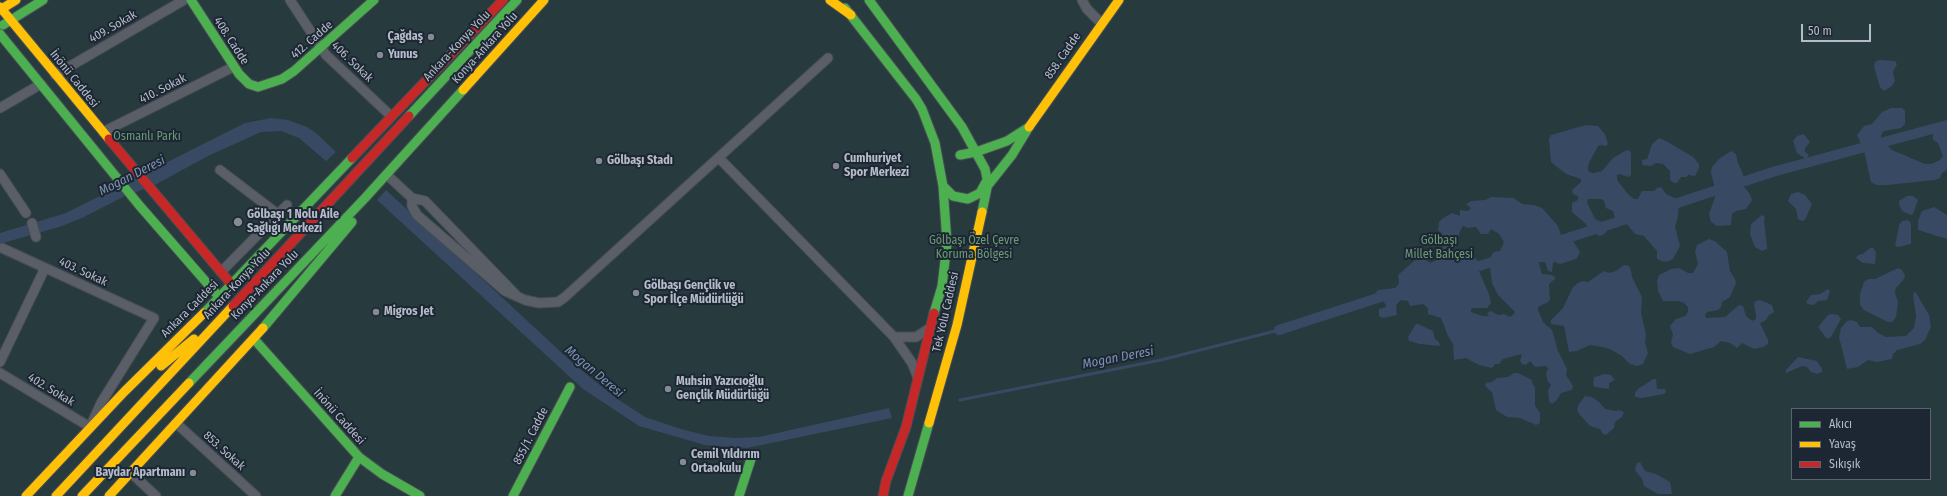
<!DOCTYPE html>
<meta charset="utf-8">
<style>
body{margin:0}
#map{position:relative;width:1947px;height:496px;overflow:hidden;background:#2a3038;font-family:"Fira Sans Condensed",sans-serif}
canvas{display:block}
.legend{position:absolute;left:1791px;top:408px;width:140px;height:72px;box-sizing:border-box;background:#1d2633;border:1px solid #59626f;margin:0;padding:5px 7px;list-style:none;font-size:12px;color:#b4bcc9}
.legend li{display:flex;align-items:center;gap:8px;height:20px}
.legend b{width:20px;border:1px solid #59626f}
.scale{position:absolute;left:1801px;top:24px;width:70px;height:18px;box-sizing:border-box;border:2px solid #b4bcc9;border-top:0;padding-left:5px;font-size:12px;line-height:14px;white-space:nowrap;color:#b4bcc9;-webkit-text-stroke:3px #1d2633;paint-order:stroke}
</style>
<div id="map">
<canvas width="1947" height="496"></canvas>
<ul class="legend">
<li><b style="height:5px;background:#4caf50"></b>Akıcı</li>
<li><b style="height:5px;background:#ffc107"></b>Yavaş</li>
<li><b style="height:5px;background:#c62828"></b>Sıkışık</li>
</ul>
<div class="scale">50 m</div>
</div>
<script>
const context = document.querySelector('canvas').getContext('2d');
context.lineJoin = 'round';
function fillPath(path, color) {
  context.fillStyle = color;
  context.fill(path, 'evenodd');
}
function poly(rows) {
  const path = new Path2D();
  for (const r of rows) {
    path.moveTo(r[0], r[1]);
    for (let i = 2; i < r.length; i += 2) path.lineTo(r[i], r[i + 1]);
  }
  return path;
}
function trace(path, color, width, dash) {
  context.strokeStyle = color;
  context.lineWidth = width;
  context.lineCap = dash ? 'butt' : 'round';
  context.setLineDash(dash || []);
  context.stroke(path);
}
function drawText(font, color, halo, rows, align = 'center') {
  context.font = font + ' "Fira Sans Condensed",sans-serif';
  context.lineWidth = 4;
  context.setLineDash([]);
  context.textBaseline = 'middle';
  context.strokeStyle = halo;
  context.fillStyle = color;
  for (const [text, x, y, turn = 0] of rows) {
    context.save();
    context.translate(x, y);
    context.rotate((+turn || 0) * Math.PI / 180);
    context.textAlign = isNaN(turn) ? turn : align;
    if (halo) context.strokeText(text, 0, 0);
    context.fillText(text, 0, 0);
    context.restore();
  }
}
const green = poly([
 [0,0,1947,0,1947,496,0,496],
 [1792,409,1930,409,1930,479,1792,479]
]);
const water = poly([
 [1879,60,1895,61,1897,64,1893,72,1895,81,1892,86,1884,91,1880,87,1874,67,1875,62],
 [1891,108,1902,108,1905,111,1905,124,1901,128,1884,131,1881,135,1882,140,1892,150,1925,164,1931,164,1940,160,1943,156,1938,143,1933,140,1933,134,1942,124,1947,122,1947,170,1942,173,1940,178,1935,180,1887,185,1876,185,1871,182,1864,151,1857,135,1864,126,1872,124,1882,112],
 [271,118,288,120,307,127,316,133,336,152,326,161,299,138,281,131,261,132,208,156,153,186,127,195,82,218,62,226,0,244,0,233,66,213,245,123],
 [1586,125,1598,126,1605,134,1608,144,1606,146,1599,145,1597,148,1589,163,1588,168,1589,172,1594,173,1602,171,1613,158,1627,150,1630,151,1631,154,1631,175,1628,177,1620,174,1617,175,1617,180,1628,194,1634,199,1638,199,1642,191,1654,191,1657,188,1661,187,1666,194,1679,200,1678,217,1675,226,1680,246,1673,259,1669,261,1664,262,1657,259,1657,251,1644,236,1635,234,1626,223,1615,219,1613,211,1606,208,1604,201,1601,199,1588,199,1587,202,1595,219,1604,223,1607,231,1603,235,1600,236,1589,231,1586,224,1572,212,1572,203,1578,200,1578,196,1573,194,1572,190,1581,182,1581,179,1566,174,1551,162,1549,139,1551,135],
 [1804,134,1810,142,1805,148,1805,152,1809,155,1806,159,1797,153,1793,141,1797,136],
 [1659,138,1668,142,1693,157,1699,164,1699,168,1695,176,1688,175,1686,177,1681,177,1677,183,1674,183,1670,180,1670,171,1663,164,1656,163,1651,166,1642,165,1642,160,1647,159,1652,144],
 [1731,151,1736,154,1738,163,1743,174,1744,187,1750,194,1752,200,1746,209,1736,211,1732,214,1731,225,1717,226,1711,222,1709,214,1715,197,1715,188,1711,173,1712,167,1719,159],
 [386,190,575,365,616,398,645,417,681,429,709,436,735,438,759,437,889,408,892,418,747,448,705,445,639,426,583,389,377,200],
 [1798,192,1805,195,1812,204,1805,220,1802,221,1798,219,1796,209,1788,201,1791,194],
 [1907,196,1913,196,1918,200,1913,214,1911,215,1902,211,1899,204,1899,201],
 [1491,197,1514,198,1522,204,1534,205,1542,208,1558,226,1561,235,1573,241,1580,252,1577,258,1573,260,1560,264,1555,262,1553,263,1552,272,1548,271,1545,262,1539,262,1539,263,1542,274,1552,275,1555,277,1555,279,1551,282,1549,285,1550,299,1548,302,1538,307,1538,310,1543,322,1552,330,1558,351,1567,369,1566,375,1573,386,1572,390,1561,393,1557,400,1552,404,1549,401,1548,391,1551,384,1548,382,1546,374,1548,368,1546,366,1535,367,1530,361,1526,365,1522,364,1520,361,1522,354,1503,359,1499,364,1495,364,1492,368,1479,365,1466,358,1454,360,1453,344,1448,336,1441,318,1428,314,1428,308,1423,304,1410,306,1408,301,1401,300,1396,305,1397,315,1383,318,1379,316,1379,309,1386,307,1386,305,1383,301,1375,301,1374,295,1378,290,1395,288,1397,286,1399,283,1398,275,1414,261,1415,250,1420,259,1426,260,1430,263,1444,257,1458,257,1470,254,1479,262,1478,269,1489,294,1491,303,1487,308,1474,308,1471,309,1471,312,1483,316,1489,316,1487,313,1491,311,1498,315,1504,314,1510,317,1514,314,1515,312,1498,295,1492,283,1489,259,1494,252,1500,251,1504,242,1499,234,1491,229,1488,234,1481,234,1476,227,1467,228,1464,226,1462,227,1456,241,1456,247,1447,247,1444,250,1442,248,1447,244,1443,235,1438,230,1439,222,1442,219,1452,213,1460,216,1460,210,1468,211,1471,208,1466,204,1471,201,1485,200],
 [1934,207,1947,215,1947,239,1918,230,1918,221,1922,211],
 [1762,215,1765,217,1764,221,1767,246,1767,249,1762,251,1755,247,1750,234,1751,224],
 [1908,220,1911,223,1911,244,1898,247,1895,246,1899,225,1902,221],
 [1709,239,1715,241,1727,252,1730,271,1735,279,1736,283,1730,297,1722,302,1721,307,1718,310,1707,312,1705,315,1706,318,1725,317,1739,305,1743,306,1746,316,1752,321,1756,319,1756,316,1754,304,1756,301,1760,300,1772,305,1774,312,1768,316,1766,320,1760,323,1768,340,1768,344,1763,347,1754,349,1742,343,1737,348,1730,343,1721,341,1714,347,1690,354,1673,347,1671,342,1673,335,1670,326,1676,319,1685,316,1688,312,1688,307,1684,303,1679,301,1663,301,1658,291,1657,281,1659,275,1671,269,1679,268,1688,273,1693,273,1698,264,1695,251,1697,245],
 [1870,248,1873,248,1876,252,1875,264,1863,263,1856,258,1858,255,1863,254],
 [1624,265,1629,266,1631,270,1632,277,1642,297,1641,313,1646,335,1645,342,1648,353,1643,364,1637,366,1630,364,1622,356,1610,349,1597,346,1590,345,1577,351,1569,352,1564,326,1551,324,1551,320,1563,308,1573,287,1578,283,1582,281,1588,282,1604,271,1609,273,1616,271],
 [1898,268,1902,270,1905,275,1904,279,1896,288,1895,293,1898,302,1896,317,1892,322,1888,322,1864,310,1860,305,1860,294,1864,282,1868,279,1875,279],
 [1828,289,1830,291,1827,300,1818,301,1814,305,1808,304,1806,302,1811,295,1820,294],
 [1915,291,1929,315,1931,327,1925,340,1920,344,1897,350,1893,354,1892,359,1877,362,1868,360,1858,367,1847,369,1839,337,1841,328,1847,321,1851,320,1857,322,1860,327,1872,327,1878,333,1886,337,1906,336,1914,328,1916,316,1913,295],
 [1832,314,1838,315,1841,319,1831,337,1827,339,1818,327,1828,315],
 [1416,324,1418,324,1433,331,1435,339,1439,342,1440,346,1420,344,1409,341,1408,337],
 [1798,357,1817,361,1822,369,1822,372,1817,374,1811,372,1807,367,1802,366,1786,373,1786,370],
 [1514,373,1518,373,1532,380,1532,383,1535,387,1535,406,1540,413,1540,423,1536,425,1520,418,1507,417,1496,410,1492,392,1486,387,1485,384,1488,382,1490,383,1497,378,1508,377],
 [1605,374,1611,375,1615,380,1609,383,1609,389,1595,387,1593,384,1594,377],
 [1653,379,1656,379,1657,389,1665,389,1666,392,1664,394,1642,398,1635,397,1635,393,1638,389],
 [1585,396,1592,397,1599,402,1605,409,1616,411,1619,410,1624,412,1622,417,1615,422,1614,428,1606,435,1603,434,1600,429,1590,426,1579,414,1577,409,1579,404],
 [1640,462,1645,471,1656,474,1670,482,1672,494,1658,494,1644,486,1642,479,1635,470,1637,463]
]);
const stream = poly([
 [960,400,1161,360,1279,330]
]);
const canal = poly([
 [1668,206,1776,171,1947,125],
 [1555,242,1633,217],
 [1466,270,1502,259],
 [1279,330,1387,295]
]);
const street = poly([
 [290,0,326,55,391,116],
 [1082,0,1087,9,1101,23],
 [55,75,184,0],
 [0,108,41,84],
 [103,132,233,67],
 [719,158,894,337],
 [220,170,279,215],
 [0,174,26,213],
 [387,175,412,198,425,201,518,297],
 [412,198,412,206,417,215,505,291,525,300,539,303,558,302,565,297,828,58],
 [32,223,36,237],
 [221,272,287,205],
 [0,362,45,268],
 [0,373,90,427,101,403,154,318,2,248],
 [918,378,912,363,894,337,916,337,930,328],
 [176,423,256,496],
 [131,473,156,496]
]);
const fast = poly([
 [191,0,239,74,249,84,258,87,282,79,294,71,374,0],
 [869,0,962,127,985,169,988,183,982,212],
 [845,8,916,99,922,109,935,143,943,186,947,243,942,286,934,313],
 [3,25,43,0],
 [0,34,139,205,220,298],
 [409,116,517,0],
 [960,155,976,152,1007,141,1029,127,1012,155,985,189],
 [943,186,953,196,968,199,980,193,986,182],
 [204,313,352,158],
 [263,328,352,222],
 [254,339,359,457,382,474,420,496],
 [189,383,365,198,463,90],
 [335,496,359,457],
 [513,496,570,387],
 [739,496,751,459],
 [908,496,929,423]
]);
const slow = poly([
 [830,0,851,15],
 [0,7,109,139],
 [0,10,16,0],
 [463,90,544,0],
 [1029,127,1119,0],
 [161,366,194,339],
 [929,423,957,325,982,212],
 [26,496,124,392,204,313],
 [56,496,233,306],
 [82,496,189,383],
 [109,496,263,328]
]);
const jam = poly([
 [109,139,232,285],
 [352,158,503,0],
 [233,306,409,116],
 [883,496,886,481,906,427,934,313]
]);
const markers = [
 [431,37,4,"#848b96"],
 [380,55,4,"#848b96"],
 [599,161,4,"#848b96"],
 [836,166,4,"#848b96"],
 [238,222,5,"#848b96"],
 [636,293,4,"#848b96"],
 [376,312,4,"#848b96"],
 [668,389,4,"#848b96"],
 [683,462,4,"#848b96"],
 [193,473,4,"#848b96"]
];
const streetNames = [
 ["409. Sokak",113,27,-30],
 ["412. Cadde",312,40,-41],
 ["408. Cadde",231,41,57],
 ["Ankara-Konya Yolu",457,46,-47],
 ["Konya-Ankara Yolu",485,48,-48],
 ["858. Cadde",1063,56,-55],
 ["406. Sokak",352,62,44],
 ["İnönü Caddesi",74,79,51],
 ["410. Sokak",163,89,-27],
 ["403. Sokak",83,272,25],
 ["Ankara-Konya Yolu",237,284,-47],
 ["Konya-Ankara Yolu",265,285,-46],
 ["Ankara Caddesi",190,309,-45],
 ["Tek Yolu Caddesi",946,312,-77],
 ["402. Sokak",51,390,31],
 ["İnönü Caddesi",339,417,48],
 ["855/1. Cadde",531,436,-63],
 ["853. Sokak",224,451,42]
];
const poiNames = [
 ["Çağdaş",423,37,"right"],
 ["Yunus",388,55],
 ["Cumhuriyet",844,159],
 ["Spor Merkezi",844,173],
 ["Gölbaşı Stadı",607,161],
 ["Gölbaşı 1 Nolu Aile",247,215],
 ["Sağlığı Merkezi",247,229],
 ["Gölbaşı Gençlik ve",644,286],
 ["Spor İlçe Müdürlüğü",644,300],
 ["Migros Jet",384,312],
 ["Muhsin Yazıcıoğlu",676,382],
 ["Gençlik Müdürlüğü",676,396],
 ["Cemil Yıldırım",691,455],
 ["Ortaokulu",691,469],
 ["Baydar Apartmanı",185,473,"right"]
];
const parkNames = [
 ["Osmanlı Parkı",147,137],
 ["Gölbaşı Özel Çevre",974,241],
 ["Koruma Bölgesi",974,255],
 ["Gölbaşı",1439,241],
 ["Millet Bahçesi",1439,255]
];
const waterNames = [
 ["Mogan Deresi",132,176,-27],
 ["Mogan Deresi",1118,358,-11],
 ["Mogan Deresi",594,372,40]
];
fillPath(green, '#273a3e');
fillPath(water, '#384963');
trace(stream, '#384963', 3);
trace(canal, '#384963', 10);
trace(street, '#484c53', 11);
trace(fast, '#484c53', 11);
trace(slow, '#484c53', 11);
trace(jam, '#484c53', 11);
trace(street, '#5a5e66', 9);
trace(fast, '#4caf50', 9);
trace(slow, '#ffc107', 9);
trace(jam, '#c62828', 9);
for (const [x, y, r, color] of markers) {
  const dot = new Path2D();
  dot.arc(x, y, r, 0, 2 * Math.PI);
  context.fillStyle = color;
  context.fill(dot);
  trace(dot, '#1d2633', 1.5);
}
drawText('12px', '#b4bcc9', '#1d2633', streetNames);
drawText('bold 12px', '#b4bcc9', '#1d2633', poiNames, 'left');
drawText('12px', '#6b9a76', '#1d2633', parkNames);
drawText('italic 13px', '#7c92b1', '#1d2633', waterNames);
</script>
